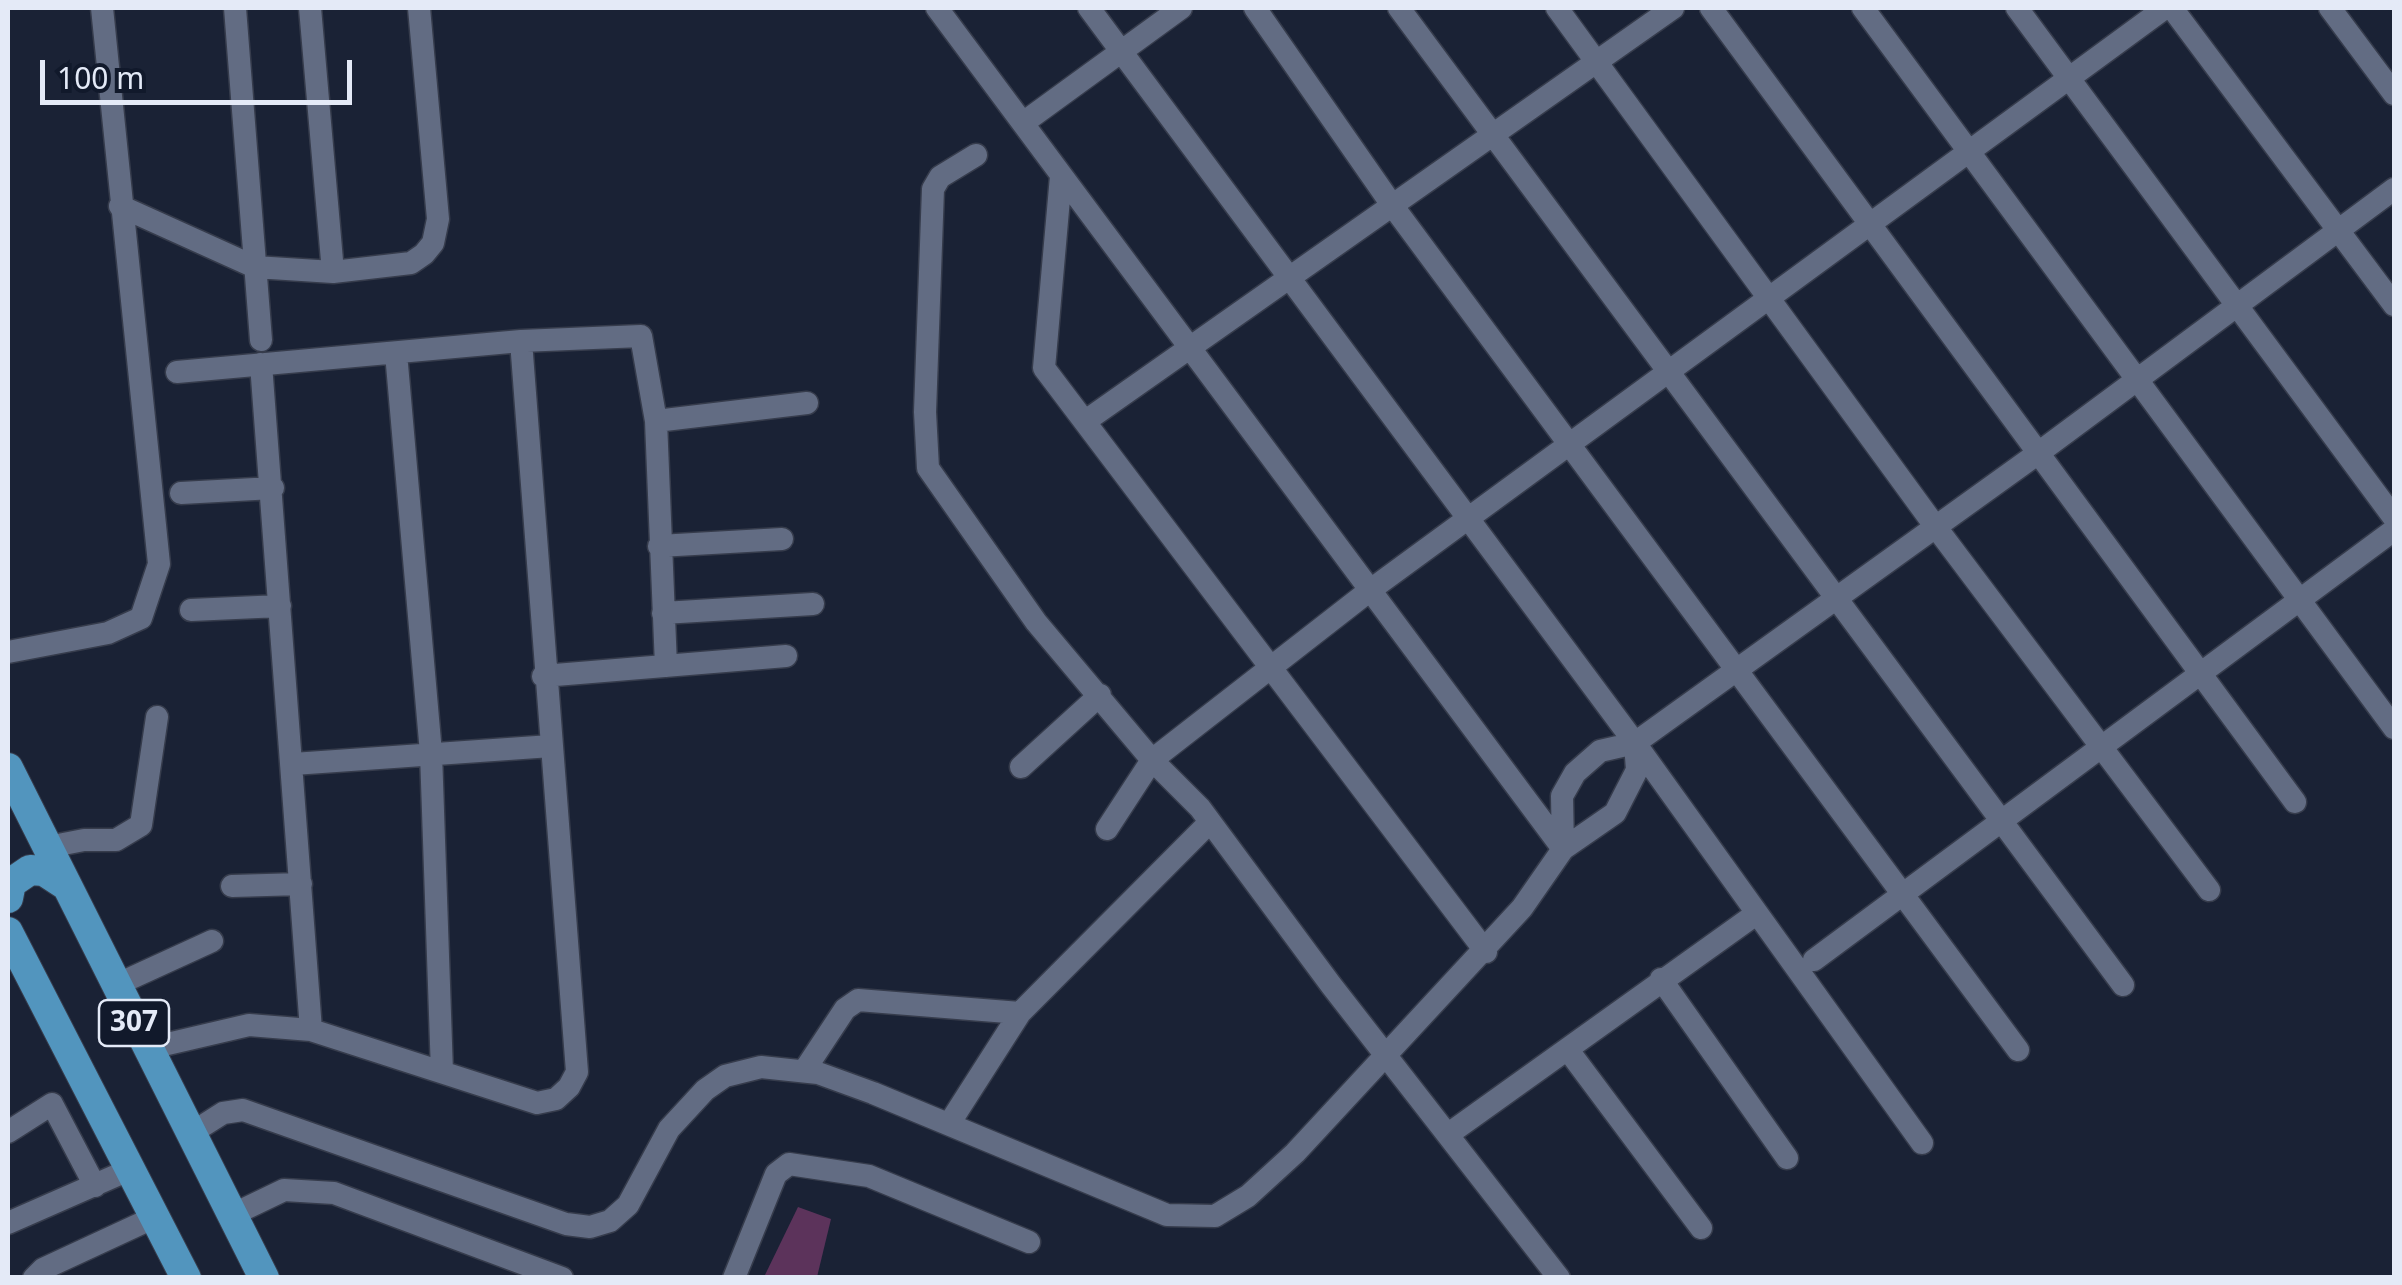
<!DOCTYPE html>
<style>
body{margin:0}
#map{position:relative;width:2402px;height:1285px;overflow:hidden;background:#1a2235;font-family:"Noto Sans",sans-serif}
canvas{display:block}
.frame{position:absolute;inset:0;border:10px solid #e4eaf7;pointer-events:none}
.scale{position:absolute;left:40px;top:60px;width:312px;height:45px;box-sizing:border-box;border:5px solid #e4eaf7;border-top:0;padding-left:12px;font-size:30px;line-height:35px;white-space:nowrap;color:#e4eaf7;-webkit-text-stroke:8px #11192b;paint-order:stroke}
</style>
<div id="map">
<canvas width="2402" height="1285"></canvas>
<div class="frame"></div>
<div class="scale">100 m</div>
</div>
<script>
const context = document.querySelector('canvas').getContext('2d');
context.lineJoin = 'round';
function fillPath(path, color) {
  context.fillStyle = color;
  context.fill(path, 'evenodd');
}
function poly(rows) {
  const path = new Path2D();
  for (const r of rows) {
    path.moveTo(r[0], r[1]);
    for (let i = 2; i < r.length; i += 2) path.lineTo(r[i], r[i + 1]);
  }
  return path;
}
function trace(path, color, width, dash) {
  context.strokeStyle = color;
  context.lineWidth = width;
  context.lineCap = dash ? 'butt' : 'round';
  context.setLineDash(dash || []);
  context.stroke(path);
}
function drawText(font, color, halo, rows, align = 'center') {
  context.font = font + ' "Noto Sans",sans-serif';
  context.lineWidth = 8;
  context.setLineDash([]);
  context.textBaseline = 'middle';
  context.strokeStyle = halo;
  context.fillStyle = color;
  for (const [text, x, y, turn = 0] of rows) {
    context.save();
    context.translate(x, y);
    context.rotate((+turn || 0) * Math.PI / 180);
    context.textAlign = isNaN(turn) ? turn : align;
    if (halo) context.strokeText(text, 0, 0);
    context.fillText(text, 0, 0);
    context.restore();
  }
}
const green = poly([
 [798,1207,831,1219,817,1277,764,1277]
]);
const minor = poly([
 [235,8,261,340],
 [310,8,333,272],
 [937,8,1563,849,1615,813,1637,770,1635,744],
 [1089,8,1635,743,1922,1143],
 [1255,8,1392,205,2018,1050],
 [1399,8,2123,985],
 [1557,8,1935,526,2209,890],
 [1711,8,2295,802],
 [1863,8,2394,728],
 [2017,8,2394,518],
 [2172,8,2394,305],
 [2330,8,2394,94],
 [1023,123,1181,8],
 [976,155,940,177,933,189,925,412,928,468,1036,622,1152,760,1200,808,1331,985,1559,1278],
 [1061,176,1044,368,1486,952],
 [120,206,255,267,333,272,411,263,424,254,433,243,438,219,419,8],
 [396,353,431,753,442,1072],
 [261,364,311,1030],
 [177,372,521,341,641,336,656,421,666,666],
 [1087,420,1673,8],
 [656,421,807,403],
 [181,493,273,488],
 [659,546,782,539],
 [191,610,280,606],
 [663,613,813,604],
 [8,652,108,633,141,618,159,564,102,8],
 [543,676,786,656],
 [293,764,551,746],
 [1021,767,1100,695],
 [1107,829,1152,760,1369,591,2165,8],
 [48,847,84,840,116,840,141,825,157,717],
 [232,886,301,884],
 [1814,960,2394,530],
 [1661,979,1787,1158],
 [116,985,212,941],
 [146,1049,249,1025,311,1030,537,1103,556,1099,569,1087,577,1072,521,341],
 [1568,1050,1701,1228],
 [804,1071,845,1009,858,1000,1020,1013,1210,822],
 [949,1124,1020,1013],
 [8,1132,52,1104,95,1186],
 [1450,1133,1756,914],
 [190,1134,223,1113,243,1110,566,1224,590,1227,610,1221,628,1205,669,1129,705,1090,725,1076,761,1067,818,1073,873,1093,1167,1215,1215,1216,1248,1196,1295,1153,1522,908,1563,849,1562,796,1575,773,1600,751,1635,743,2037,454,2394,189],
 [232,1215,284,1190,334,1193,562,1278],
 [8,1223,131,1169],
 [34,1278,43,1269,155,1217],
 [734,1278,776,1174,789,1164,869,1176,1029,1242]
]);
const major = poly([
 [8,768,264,1278],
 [8,898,11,883,30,870,44,871,67,886],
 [8,932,186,1278]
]);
const shields = [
 [134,1023,70]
];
const shieldNames = [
 ["307",134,1023]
];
fillPath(green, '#5c335b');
trace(minor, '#363c4c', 25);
trace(major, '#363c4c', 32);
trace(minor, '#626c83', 22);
trace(major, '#5295be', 30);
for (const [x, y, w] of shields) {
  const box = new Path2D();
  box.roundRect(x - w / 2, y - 23, w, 46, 8);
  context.fillStyle = '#11192b';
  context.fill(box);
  trace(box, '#e4eaf7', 2.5);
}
drawText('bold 28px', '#e4eaf7', null, shieldNames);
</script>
